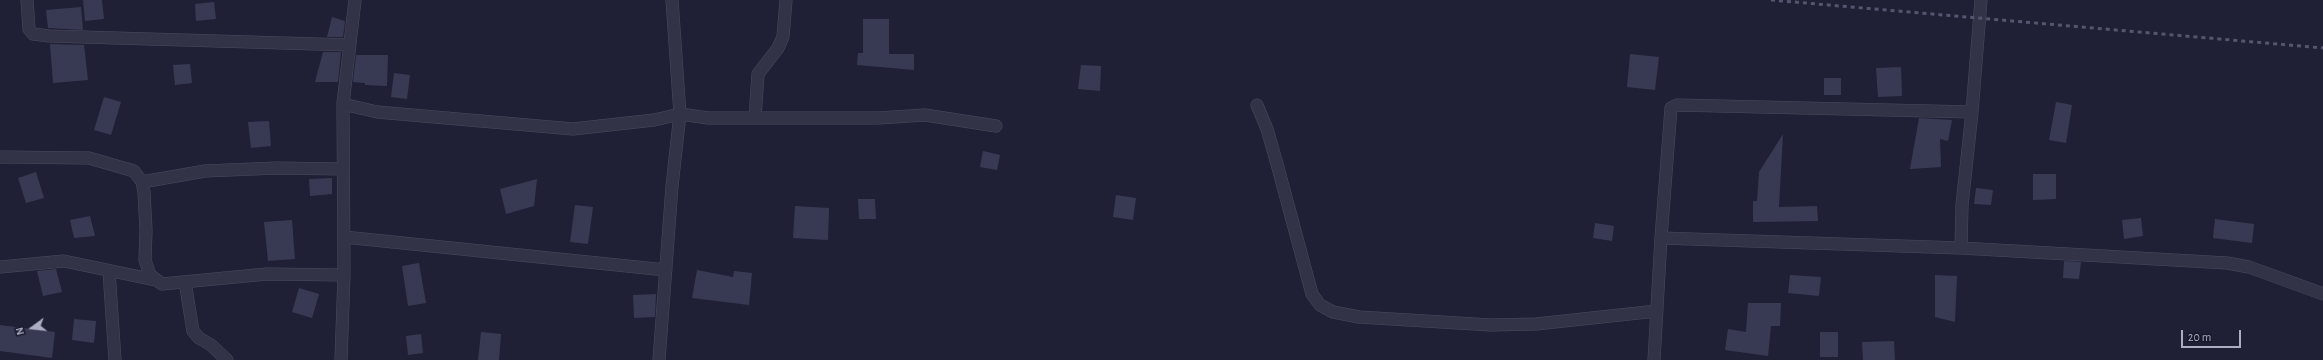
<!DOCTYPE html>
<style>
body{margin:0}
#map{position:relative;width:2323px;height:360px;overflow:hidden;background:#1f2036;font-family:"Alegreya Sans",sans-serif}
canvas{display:block}
.north{position:absolute;left:12px;top:308px;width:40px;height:40px;-webkit-text-stroke:3px #18192b;paint-order:stroke;rotate:255deg;font-size:11px;font-weight:700;line-height:16px;text-align:center;color:#acadc4}
.north::after{content:'';display:block;margin:auto;width:14px;height:18px;background:#acadc4;clip-path:polygon(50% 0,100% 100%,50% 72%,0 100%)}
.scale{position:absolute;left:2181px;top:330px;width:60px;height:18px;box-sizing:border-box;border:2px solid #acadc4;border-top:0;padding-left:5px;font-size:12px;line-height:14px;white-space:nowrap;color:#acadc4;-webkit-text-stroke:3px #18192b;paint-order:stroke}
</style>
<div id="map">
<canvas width="2323" height="360"></canvas>
<div class="north">N</div>
<div class="scale">20 m</div>
</div>
<script>
const context = document.querySelector('canvas').getContext('2d');
context.lineJoin = 'round';
function fillPath(path, color) {
  context.fillStyle = color;
  context.fill(path, 'evenodd');
}
function poly(rows) {
  const path = new Path2D();
  for (const r of rows) {
    path.moveTo(r[0], r[1]);
    for (let i = 2; i < r.length; i += 2) path.lineTo(r[i], r[i + 1]);
  }
  return path;
}
function trace(path, color, width, dash) {
  context.strokeStyle = color;
  context.lineWidth = width;
  context.lineCap = dash ? 'butt' : 'round';
  context.setLineDash(dash || []);
  context.stroke(path);
}
const building = poly([
 [83,0,102,0,104,19,85,21],
 [214,2,216,19,196,21,195,4],
 [81,7,83,30,48,28,46,10],
 [332,17,345,21,343,37,327,37],
 [863,19,889,19,889,54,914,54,914,70,857,65,858,53,863,53],
 [50,44,84,45,88,80,53,83],
 [323,52,341,52,338,82,315,82],
 [1630,54,1659,57,1655,90,1627,87],
 [356,55,388,55,387,86,365,85,365,83,353,82],
 [190,64,192,83,175,85,173,65],
 [1081,65,1101,66,1100,91,1078,89],
 [1901,67,1902,96,1878,97,1876,68],
 [394,73,410,75,407,99,391,97],
 [1824,78,1841,78,1841,95,1824,95],
 [104,97,121,102,111,135,94,130],
 [2056,102,2072,105,2066,143,2049,140],
 [1919,118,1952,120,1948,141,1940,139,1941,167,1910,169],
 [269,121,271,146,251,148,248,122],
 [1783,134,1779,207,1817,206,1818,221,1753,222,1753,201,1757,201,1759,172],
 [983,151,1000,155,997,170,980,167],
 [36,172,44,198,26,203,18,178],
 [2033,174,2056,174,2056,199,2033,200],
 [332,178,332,194,310,196,309,179],
 [537,179,534,206,506,214,500,189],
 [1976,188,1993,190,1991,205,1974,204],
 [1116,195,1136,198,1133,220,1113,217],
 [858,199,875,199,876,219,859,219],
 [575,205,593,207,588,244,570,242],
 [795,206,829,208,828,240,793,238],
 [90,216,95,236,74,238,70,220],
 [2141,218,2143,236,2124,239,2122,220],
 [2215,219,2254,224,2252,243,2213,238],
 [292,220,295,259,268,261,264,222],
 [1595,223,1614,226,1612,241,1593,238],
 [2064,261,2081,262,2079,279,2063,278],
 [419,263,426,303,408,306,402,266],
 [56,269,62,292,43,296,37,271],
 [697,270,733,277,734,271,752,273,749,305,692,298],
 [1790,275,1821,277,1819,296,1788,293],
 [1935,275,1957,276,1955,322,1935,317],
 [299,288,319,294,312,318,292,312],
 [656,294,655,317,634,318,633,295],
 [1748,303,1781,303,1780,326,1771,326,1768,356,1725,350,1728,329,1746,332],
 [74,319,96,321,94,343,72,340],
 [0,325,55,332,52,358,0,351],
 [481,332,501,334,499,360,478,360],
 [1820,332,1838,332,1838,357,1820,357],
 [421,334,423,353,408,355,406,336],
 [1894,341,1895,360,1863,360,1862,342]
]);
const street = poly([
 [27,0,29,29,33,34,49,36,350,45],
 [343,104,377,112,573,129,654,120,680,114,708,118,878,118,925,115,996,126],
 [1257,105,1267,129,1277,164,1312,294,1320,305,1333,312,1359,317,1491,325,1536,324,1657,311],
 [755,118,758,74,778,48,783,37,786,0],
 [0,157,89,158,134,171,142,182,144,192,146,230,145,260,150,275,162,284,267,274,344,275],
 [142,182,205,171,277,168,343,169],
 [344,237,666,270],
 [1661,238,1961,248,2227,263,2249,267,2323,294],
 [1961,248,1962,205,1972,112,1981,0],
 [0,267,64,261,155,280],
 [109,271,115,360],
 [185,282,193,331,199,338,211,345,227,360],
 [341,360,344,275,343,104,355,0],
 [659,360,672,186,680,114,672,0],
 [1654,360,1661,238,1671,108,1677,105,1972,112]
]);
const rail = poly([
 [1771,0,2323,48]
]);
fillPath(building, '#383a54');
trace(street, '#4a4b5f', 13);
trace(street, '#323346', 12);
trace(rail, '#54556e', 3, [4, 4]);
</script>
